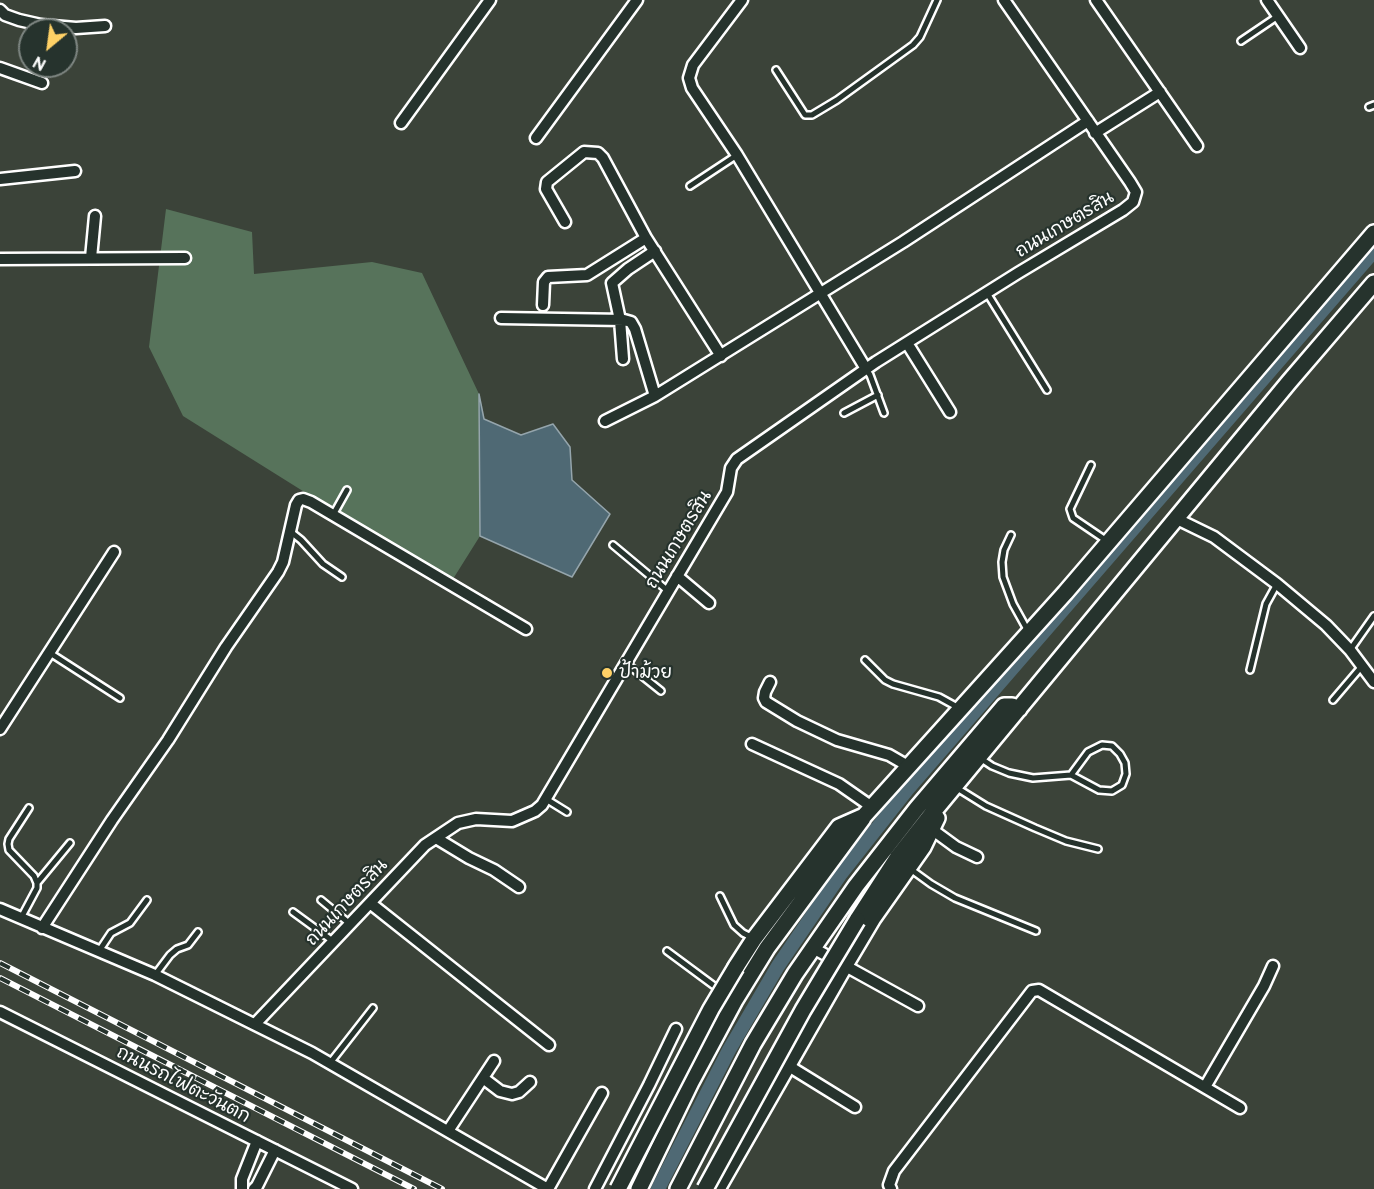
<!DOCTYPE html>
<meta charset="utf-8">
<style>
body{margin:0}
#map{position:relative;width:1374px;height:1189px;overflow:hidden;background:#3b4339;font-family:"Balsamiq Sans",sans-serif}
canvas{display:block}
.north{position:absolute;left:18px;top:18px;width:60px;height:60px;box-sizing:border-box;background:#26332d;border:2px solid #7d8581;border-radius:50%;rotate:209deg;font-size:16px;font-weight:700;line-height:24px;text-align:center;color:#fff}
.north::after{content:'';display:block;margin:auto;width:21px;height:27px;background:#ffd166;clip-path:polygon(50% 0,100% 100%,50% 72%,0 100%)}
</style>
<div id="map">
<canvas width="1374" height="1189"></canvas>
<div class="north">N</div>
</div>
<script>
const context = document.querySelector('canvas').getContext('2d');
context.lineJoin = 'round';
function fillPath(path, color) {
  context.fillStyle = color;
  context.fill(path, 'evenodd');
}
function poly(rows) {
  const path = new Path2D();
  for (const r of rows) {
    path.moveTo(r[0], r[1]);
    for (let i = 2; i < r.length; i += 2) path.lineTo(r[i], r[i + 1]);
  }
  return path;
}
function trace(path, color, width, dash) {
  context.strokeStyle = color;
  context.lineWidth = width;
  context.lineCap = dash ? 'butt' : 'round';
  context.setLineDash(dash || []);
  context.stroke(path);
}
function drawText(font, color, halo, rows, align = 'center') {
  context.font = font + ' "Balsamiq Sans","Playpen Sans Thai",sans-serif';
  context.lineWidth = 4.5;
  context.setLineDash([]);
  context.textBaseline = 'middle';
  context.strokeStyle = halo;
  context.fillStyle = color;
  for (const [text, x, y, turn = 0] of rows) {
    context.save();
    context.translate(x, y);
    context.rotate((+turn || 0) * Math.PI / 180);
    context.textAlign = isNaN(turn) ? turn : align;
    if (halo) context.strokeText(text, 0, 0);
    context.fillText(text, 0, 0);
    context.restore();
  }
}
const green = poly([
 [166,209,252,232,254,274,372,262,422,273,479,394,480,536,453,579,306,493,183,416,149,347]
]);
const water = poly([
 [479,394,484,419,521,435,553,424,570,447,572,480,610,514,572,577,480,536,479,394]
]);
const canal = poly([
 [658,1189,729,1050,778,966,840,875,907,790,1374,251]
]);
const lane = poly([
 [1241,41,1278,16],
 [776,70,805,115,812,115,837,100,913,45,920,37,937,0],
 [1369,107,1374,105],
 [690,186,737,155],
 [987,293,1047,390],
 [866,369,870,375,884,413],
 [844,413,878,395],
 [1091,465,1070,509,1073,518,1107,541],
 [333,515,347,490],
 [291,532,301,540,323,564,342,577],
 [1011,535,1004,550,1002,562,1003,577,1013,604,1028,631],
 [613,545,668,591],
 [1350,650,1374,616],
 [50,653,120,698],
 [865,660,885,680,893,684,939,697,959,708],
 [626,663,661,691],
 [1250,670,1266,604,1277,584],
 [1333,700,1362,666],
 [980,758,992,766,1009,773,1033,778,1071,775,1099,790,1112,791,1122,785,1126,774,1125,763,1120,754,1112,746,1102,745,1088,752,1071,775],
 [957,788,986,806,1035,828,1066,841,1098,849],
 [546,799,567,812],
 [909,868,931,884,955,898,1036,931],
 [37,883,70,843],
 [720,896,734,925,743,933,753,938],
 [321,900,350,924],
 [293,912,334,942],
 [21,918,37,888,37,883,34,876,9,850,8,844,9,839,29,808],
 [99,951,111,933,130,923,147,900],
 [667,951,721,991],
 [155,975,170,955,177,949,188,945,198,932],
 [330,1063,373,1008]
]);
const street = poly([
 [742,0,693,65,689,78,692,88,737,155,866,369],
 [1096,0,1197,146],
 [1267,0,1300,48],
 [0,10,5,15,19,20,41,25,76,28,105,26],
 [0,68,42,83],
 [401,123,490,0],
 [1095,133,1160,92],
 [536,138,637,0],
 [0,179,75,171],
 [565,222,546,189,547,182,584,152,598,153,603,158,646,238,721,356],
 [91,258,95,216],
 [0,259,185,258],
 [543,305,544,282,548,277,587,275,646,238],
 [501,318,624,320,631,322,635,329,655,396,903,242,1088,121],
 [907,343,950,412],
 [623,359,620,320,612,283,628,269,655,251],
 [605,421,655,396],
 [1177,519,1214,537,1277,584,1326,625,1350,650,1374,682],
 [677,576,709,603],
 [770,682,765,692,764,698,766,702,797,721,837,740,889,755,908,766],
 [0,729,114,552],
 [752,744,839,784,872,807],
 [926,825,956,847,977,857],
 [436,838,469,858,494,870,519,887],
 [370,903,549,1045],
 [0,909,155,975,312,1053,548,1189],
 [42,928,112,820,168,740,226,647,278,572,283,562,296,505,299,500,303,499,311,502,526,629],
 [813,948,918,1006],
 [0,1012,352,1189],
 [255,1024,425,845,458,823,476,819,512,821,535,811,542,805,727,492,731,468,737,459,876,362,1018,273,1123,210,1133,202,1136,192,1130,182,1004,0],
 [787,1065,855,1107],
 [483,1078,500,1091,512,1094,519,1092,530,1082],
 [1205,1087,1264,986,1273,966],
 [448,1131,494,1061],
 [242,1189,242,1179,257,1141],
 [254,1189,257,1186,275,1150],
 [548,1189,602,1093],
 [595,1189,649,1085,676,1029],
 [891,1189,889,1185,894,1171,1032,991,1039,990,1240,1108]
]);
const secondary = poly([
 [857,920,897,858,934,811,1289,382,1374,283],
 [736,967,754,939,839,827,864,816,1065,593,1374,233],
 [639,1189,691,1082,735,1000,767,948,863,818],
 [678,1189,753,1044,795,974,856,886,917,808,1004,706,1012,706,1019,709],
 [717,1189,845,965,873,918,923,847,937,818]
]);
const rail = poly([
 [0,963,442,1189],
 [0,978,414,1189]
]);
const secondaryBridge = poly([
 [618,1189,711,1009,736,967],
 [705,1189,803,1010,857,920]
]);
const markers = [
 [607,673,6,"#ffd166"]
];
const streetNames = [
 ["ถนนเกษตรสิน",1065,225,-31],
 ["ถนนเกษตรสิน",679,540,-59],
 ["ถนนเกษตรสิน",347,903,-47],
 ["ถนนรถไฟตะวันตก",183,1085,27]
];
const poiNames = [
 ["ป้าม้วย",619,673]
];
fillPath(green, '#57735b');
fillPath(water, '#4f6974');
trace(water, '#95a5ac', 1.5);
trace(canal, '#4f6974', 14);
trace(lane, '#fff', 10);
trace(street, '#fff', 15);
trace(secondary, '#fff', 20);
trace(lane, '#26332d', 5);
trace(street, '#26332d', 10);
trace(secondary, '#26332d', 15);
trace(rail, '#fff', 6);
trace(rail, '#26332d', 4, [11]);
trace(secondaryBridge, '#fff', 20, []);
trace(secondaryBridge, '#26332d', 15);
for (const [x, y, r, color] of markers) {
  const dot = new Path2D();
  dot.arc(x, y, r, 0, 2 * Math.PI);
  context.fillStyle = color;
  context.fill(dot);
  trace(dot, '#26332d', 2);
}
drawText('18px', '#fff', '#26332d', streetNames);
drawText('18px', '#fff', '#26332d', poiNames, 'left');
</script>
